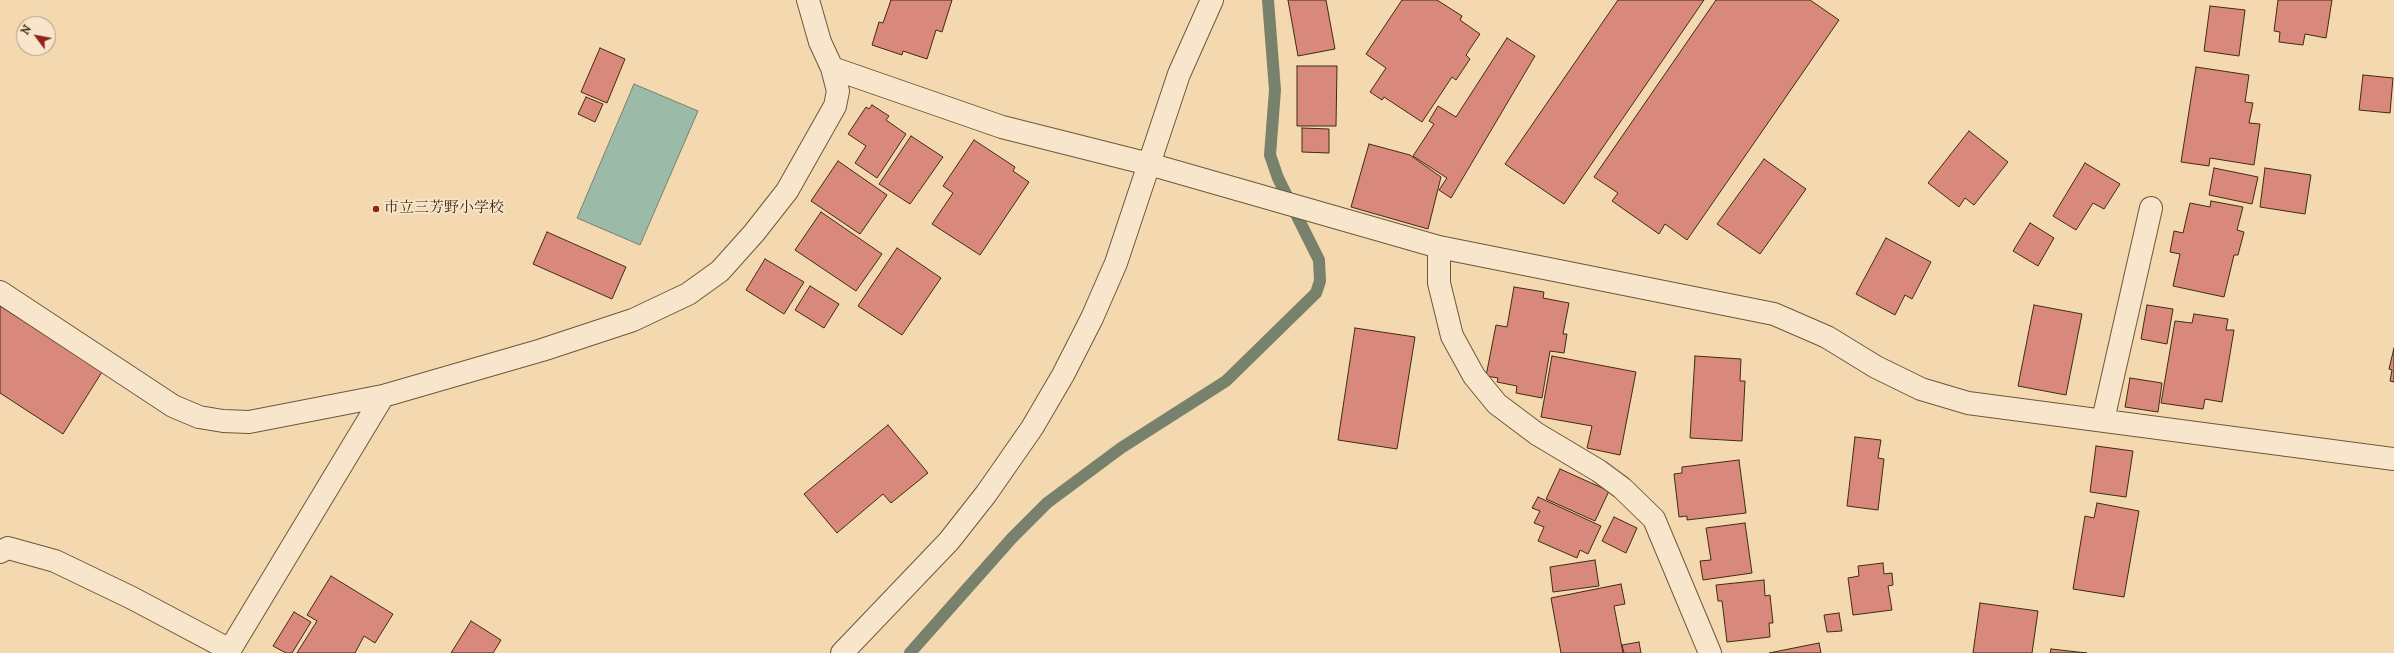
<!DOCTYPE html>
<meta charset="utf-8">
<style>
body{margin:0}
#map{position:relative;width:2394px;height:653px;overflow:hidden;background:#f4d9b0;font-family:"IM FELL DW Pica",serif}
canvas{display:block}
.north{position:absolute;left:16px;top:16px;width:40px;height:40px;box-sizing:border-box;background:#f8e6cc;border:1px solid #ae9c81;border-radius:50%;rotate:302deg;font-size:11px;font-weight:700;line-height:16px;text-align:center;color:#3f2c10}
.north::after{content:'';display:block;margin:auto;width:14px;height:18px;background:#8f2418;clip-path:polygon(50% 0,100% 100%,50% 72%,0 100%)}
</style>
<div id="map">
<canvas width="2394" height="653"></canvas>
<div class="north">N</div>
</div>
<script>
const context = document.querySelector('canvas').getContext('2d');
context.lineJoin = 'round';
function fillPath(path, color) {
  context.fillStyle = color;
  context.fill(path, 'evenodd');
}
function poly(rows) {
  const path = new Path2D();
  for (const r of rows) {
    path.moveTo(r[0], r[1]);
    for (let i = 2; i < r.length; i += 2) path.lineTo(r[i], r[i + 1]);
  }
  return path;
}
function trace(path, color, width, dash) {
  context.strokeStyle = color;
  context.lineWidth = width;
  context.lineCap = dash ? 'butt' : 'round';
  context.setLineDash(dash || []);
  context.stroke(path);
}
function drawText(font, color, halo, rows, align = 'center') {
  context.font = font + ' "IM FELL DW Pica","Noto Serif JP",serif';
  context.lineWidth = 3.5;
  context.setLineDash([]);
  context.textBaseline = 'middle';
  context.strokeStyle = halo;
  context.fillStyle = color;
  for (const [text, x, y, turn = 0] of rows) {
    context.save();
    context.translate(x, y);
    context.rotate((+turn || 0) * Math.PI / 180);
    context.textAlign = isNaN(turn) ? turn : align;
    if (halo) context.strokeText(text, 0, 0);
    context.fillText(text, 0, 0);
    context.restore();
  }
}
const water = poly([
 [634,84,698,111,640,245,577,218,634,84]
]);
const stream = poly([
 [910,653,1012,538,1047,503,1121,448,1226,381,1316,293,1320,281,1319,260,1278,178,1270,155,1275,90,1268,0]
]);
const building = poly([
 [891,0,952,0,942,32,936,30,927,59,903,51,902,55,872,45,879,22,883,23,891,0],
 [1288,0,1326,0,1335,49,1298,56,1288,0],
 [1402,0,1437,0,1462,16,1460,20,1480,34,1466,55,1470,59,1456,80,1452,77,1422,122,1384,97,1382,100,1370,92,1386,68,1366,54,1402,0],
 [1618,0,1704,0,1564,204,1505,164,1618,0],
 [1716,0,1810,0,1839,20,1687,240,1665,224,1659,234,1612,201,1618,193,1594,177,1716,0],
 [2278,0,2332,0,2326,38,2305,34,2303,45,2279,42,2280,32,2274,31,2278,0],
 [2210,6,2245,10,2239,56,2204,51,2210,6],
 [1507,38,1535,56,1451,198,1439,190,1447,178,1413,156,1434,124,1429,121,1438,106,1456,117,1507,38],
 [600,48,625,59,607,103,581,92,600,48],
 [1297,66,1337,66,1336,126,1297,126,1297,66],
 [2196,67,2249,75,2245,102,2253,103,2249,123,2260,124,2254,165,2210,158,2209,166,2181,162,2196,67],
 [2363,75,2393,78,2390,113,2359,110,2363,75],
 [586,97,603,104,595,122,578,114,586,97],
 [872,105,889,116,886,120,906,134,877,178,855,163,866,146,848,134,866,107,869,109,872,105],
 [1302,128,1329,129,1329,153,1302,152,1302,128],
 [1969,131,2008,162,1974,205,1965,198,1959,207,1928,183,1969,131],
 [911,136,943,157,910,204,879,184,911,136],
 [974,140,1015,167,1013,171,1029,182,980,255,932,224,953,193,943,186,974,140],
 [1369,144,1410,155,1441,177,1428,229,1351,207,1369,144],
 [1764,159,1806,189,1760,254,1717,224,1764,159],
 [838,161,887,195,860,234,811,201,838,161],
 [2085,163,2120,184,2104,209,2093,203,2076,230,2053,216,2085,163],
 [2214,168,2258,177,2252,204,2209,195,2214,168],
 [2265,168,2311,175,2305,214,2260,207,2265,168],
 [2211,201,2243,207,2237,230,2244,232,2238,255,2234,255,2224,297,2173,286,2180,254,2170,252,2174,231,2183,233,2190,203,2210,207,2211,201],
 [821,212,882,254,856,291,795,250,821,212],
 [2030,223,2054,238,2038,266,2013,251,2030,223],
 [547,232,626,267,612,299,533,264,547,232],
 [1886,238,1931,262,1912,299,1905,295,1895,315,1856,294,1886,238],
 [897,248,941,278,902,335,858,306,897,248],
 [765,259,804,282,784,314,746,290,765,259],
 [810,286,839,304,824,328,795,310,810,286],
 [1514,287,1544,292,1543,298,1569,303,1563,334,1567,334,1564,353,1550,351,1542,398,1516,393,1517,386,1497,382,1498,378,1486,376,1496,325,1507,327,1514,287],
 [2034,305,2082,314,2066,395,2018,386,2034,305],
 [2147,305,2173,309,2167,344,2141,339,2147,305],
 [0,306,102,372,63,434,0,393,0,306],
 [2194,314,2228,319,2226,330,2234,330,2222,402,2205,399,2203,409,2161,403,2175,321,2192,323,2194,314],
 [1355,328,1415,337,1397,449,1338,440,1355,328],
 [2394,348,2394,382,2390,381,2392,370,2389,369,2394,348],
 [1552,356,1636,372,1620,455,1587,448,1592,426,1541,417,1552,356],
 [1695,356,1741,359,1740,381,1745,381,1742,441,1690,438,1695,356],
 [2130,378,2162,383,2158,412,2125,407,2130,378],
 [888,425,928,473,891,503,883,494,837,533,804,494,888,425],
 [1855,437,1881,440,1878,458,1884,459,1878,510,1847,506,1855,437],
 [2096,446,2133,451,2126,497,2090,492,2096,446],
 [1739,460,1746,513,1687,520,1687,516,1679,517,1674,474,1682,473,1682,467,1739,460],
 [1560,469,1609,491,1595,521,1546,499,1560,469],
 [1538,497,1601,526,1588,554,1580,550,1577,558,1538,541,1544,527,1534,523,1540,511,1532,508,1538,497],
 [2097,503,2139,511,2124,597,2073,589,2085,516,2094,518,2097,503],
 [1614,517,1637,528,1626,553,1602,541,1614,517],
 [1745,523,1752,573,1703,580,1700,561,1711,560,1706,528,1745,523],
 [1595,560,1599,586,1553,592,1550,567,1595,560],
 [1883,563,1884,574,1892,573,1893,585,1888,586,1892,610,1853,615,1848,578,1859,576,1858,566,1883,563],
 [331,576,393,614,375,643,364,636,355,653,297,653,317,621,307,615,331,576],
 [1764,580,1765,596,1770,595,1773,623,1769,623,1770,637,1727,642,1722,601,1718,601,1716,585,1764,580],
 [1621,584,1625,604,1614,606,1623,653,1561,653,1551,598,1621,584],
 [1980,603,2038,611,2032,653,1973,653,1980,603],
 [294,612,311,622,292,653,286,653,273,646,294,612],
 [1839,613,1842,631,1827,632,1824,615,1839,613],
 [471,621,501,640,493,653,451,653,471,621],
 [1639,642,1641,653,1624,653,1622,645,1639,642],
 [1819,643,1821,653,1769,653,1819,643],
 [2051,649,2087,653,2050,653,2051,649]
]);
const minor = poly([
 [808,0,820,42,832,68,1002,127,1149,164,1439,247,1774,314,1827,337,1876,367,1921,389,1968,403,2394,459],
 [1439,247,1439,283,1452,336,1474,376,1497,404,1537,434,1599,471,1622,488,1654,519,1710,653],
 [0,292,173,406,199,417,223,421,249,422,383,396,542,350,633,320,688,294,720,271,754,233,787,191,835,106,838,91,832,68],
 [2103,420,2151,208],
 [0,552,8,548,55,561,132,598,230,650],
 [228,653,383,396],
 [842,653,949,541,986,494,1032,428,1063,375,1092,318,1116,263,1179,74,1212,0]
]);
const markers = [
 [376,209,4,"#8f2418"]
];
const poiNames = [
 ["市立三芳野小学校",384,209]
];
fillPath(water, '#9cbaa8');
trace(water, '#77816b', 1);
trace(stream, '#77816b', 12);
fillPath(building, '#d9897b');
trace(building, '#3f2c10', 1);
trace(minor, '#6c5738', 24);
trace(minor, '#f8e6cc', 22);
for (const [x, y, r, color] of markers) {
  const dot = new Path2D();
  dot.arc(x, y, r, 0, 2 * Math.PI);
  context.fillStyle = color;
  context.fill(dot);
  trace(dot, '#f8e6cc', 1.5);
}
drawText('15px', '#3f2c10', '#f8e6cc', poiNames, 'left');
</script>
